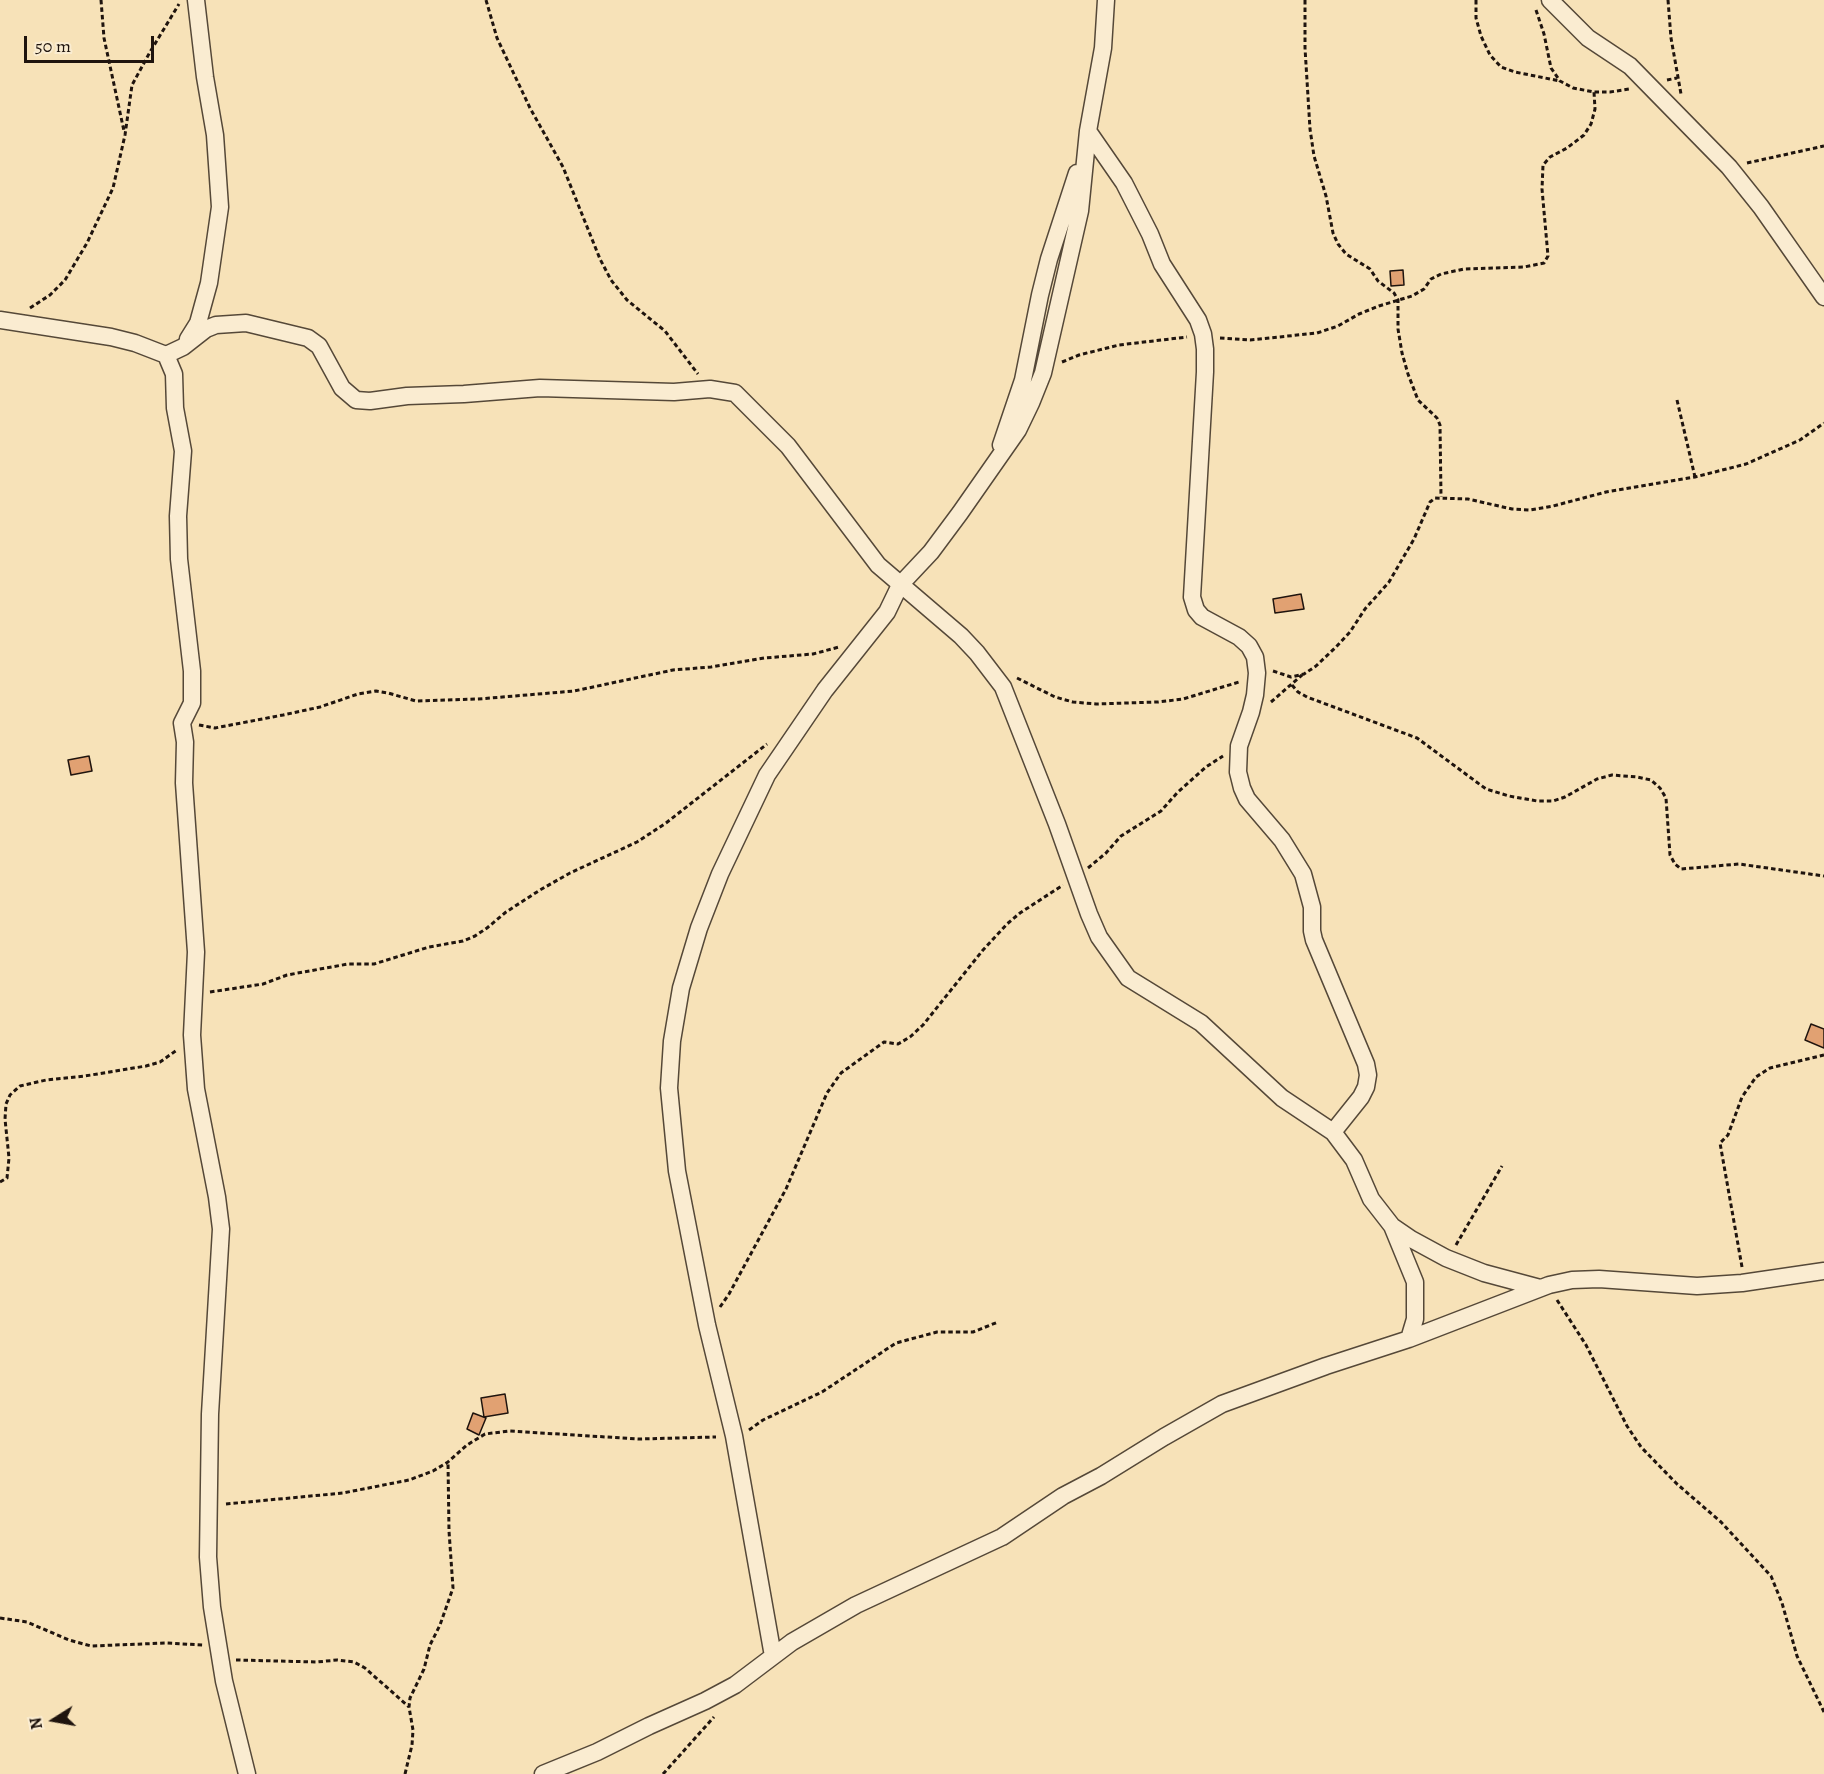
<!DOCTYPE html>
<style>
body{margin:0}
#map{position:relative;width:1824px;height:1774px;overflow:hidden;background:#f7e2b8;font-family:Alegreya,serif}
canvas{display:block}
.north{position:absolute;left:24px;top:1690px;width:60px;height:60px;-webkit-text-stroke:4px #faecd1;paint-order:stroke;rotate:259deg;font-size:16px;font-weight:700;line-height:24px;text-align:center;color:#1f140e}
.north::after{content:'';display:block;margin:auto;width:21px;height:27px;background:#1f140e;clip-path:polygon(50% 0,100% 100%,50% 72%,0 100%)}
.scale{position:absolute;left:24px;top:36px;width:130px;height:27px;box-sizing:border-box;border:3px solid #1f140e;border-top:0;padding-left:8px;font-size:18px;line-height:21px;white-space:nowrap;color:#1f140e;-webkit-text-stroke:4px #faecd1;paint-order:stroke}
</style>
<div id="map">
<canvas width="1824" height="1774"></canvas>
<div class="north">N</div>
<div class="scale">50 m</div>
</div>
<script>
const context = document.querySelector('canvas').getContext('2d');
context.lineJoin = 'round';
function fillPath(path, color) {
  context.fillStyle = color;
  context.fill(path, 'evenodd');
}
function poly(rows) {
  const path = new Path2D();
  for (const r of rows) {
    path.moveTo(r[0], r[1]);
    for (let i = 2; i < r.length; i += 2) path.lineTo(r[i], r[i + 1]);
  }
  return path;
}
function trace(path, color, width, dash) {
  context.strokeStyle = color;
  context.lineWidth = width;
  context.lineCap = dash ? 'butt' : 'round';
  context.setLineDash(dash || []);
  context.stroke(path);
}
const building = poly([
 [1403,270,1404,285,1391,286,1390,271,1403,270],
 [1301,594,1304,609,1275,613,1273,599,1301,594],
 [89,756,92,771,71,775,68,760,89,756],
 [1811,1024,1824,1029,1824,1048,1805,1040,1811,1024],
 [505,1394,508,1413,484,1417,481,1398,505,1394],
 [473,1413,486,1418,479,1435,467,1429,473,1413]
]);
const path = poly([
 [101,0,104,38,124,131],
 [486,0,497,38,530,108,563,167,600,259,611,280,627,300,665,331,698,374],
 [1305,0,1305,48,1310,129,1314,156,1326,196,1333,233,1338,244,1346,254,1370,269,1378,281,1394,293,1398,300,1398,329,1402,353,1408,374,1418,400,1437,418,1440,425,1441,497],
 [1476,0,1476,18,1481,36,1490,55,1501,67,1515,72,1560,81],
 [1668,0,1671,38,1681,94],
 [1536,10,1544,34,1551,68,1560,81,1573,88,1594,92,1610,92,1629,89],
 [1667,80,1677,78],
 [1747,163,1824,146],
 [30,308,50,295,65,280,87,243,113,188,125,135,132,85,150,52,179,4],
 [1220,338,1250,340,1317,333,1338,326,1359,314,1379,306,1412,296,1424,289,1431,279,1441,274,1464,269,1524,267,1544,263,1548,256,1542,189,1543,165,1550,157,1567,148,1584,135,1591,124,1595,109,1594,92],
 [1062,362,1079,355,1119,345,1187,337],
 [1677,400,1695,477],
 [1273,671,1291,677,1304,674,1316,666,1336,647,1350,632,1365,609,1389,582,1414,539,1430,502,1435,498,1468,499,1512,509,1530,510,1553,506,1606,492,1695,477,1746,464,1800,440,1824,423],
 [1017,678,1055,697,1073,702,1096,704,1158,702,1183,699,1239,682],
 [1292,685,1298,692,1307,697,1417,738,1486,789,1509,796,1537,801,1553,801,1565,797,1597,779,1612,775,1637,777,1651,780,1660,788,1666,798,1670,855,1675,864,1681,869,1739,864,1824,876],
 [1271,702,1302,675],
 [199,725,215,728,283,715,320,707,358,694,376,691,388,693,416,701,478,699,574,691,673,670,711,667,764,658,813,654,839,647],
 [1088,868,1106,853,1121,836,1161,811,1177,793,1206,767,1223,756],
 [210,992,263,984,287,975,348,964,374,964,429,947,463,941,475,936,487,928,506,912,540,890,570,873,637,842,666,823,767,744],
 [0,1182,7,1178,9,1158,5,1119,6,1104,10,1095,20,1086,46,1080,85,1076,146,1066,160,1062,177,1050],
 [1456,1245,1502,1166],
 [1742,1267,1720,1143,1728,1135,1742,1097,1756,1077,1770,1068,1824,1055],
 [1557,1300,1586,1345,1627,1426,1641,1447,1677,1484,1721,1522,1771,1576,1782,1603,1797,1656,1824,1712],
 [720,1307,729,1294,786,1189,827,1093,841,1073,884,1042,898,1044,910,1037,923,1025,983,950,1007,924,1020,913,1063,885],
 [749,1430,763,1420,822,1392,896,1343,937,1332,973,1332,998,1322],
 [226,1504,343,1493,409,1480,433,1471,448,1462,467,1445,485,1434,509,1431,639,1439,716,1437],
 [0,1618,27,1622,69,1640,91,1646,166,1643,203,1645],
 [236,1660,317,1662,337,1660,354,1662,365,1668,409,1707],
 [405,1774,412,1745,413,1730,409,1707,410,1698,424,1669,430,1645,440,1625,453,1588,449,1531,448,1462],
 [663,1774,714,1717]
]);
const street = poly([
 [1550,0,1588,38,1630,66,1729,167,1761,207,1824,297],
 [1088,131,1124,183,1150,234,1162,264,1198,320,1203,334,1205,349,1205,372,1192,597,1196,610,1202,617,1239,637,1249,646,1255,657,1257,673,1255,695,1251,712,1239,746,1238,772,1242,788,1247,799,1282,840,1303,874,1312,907,1312,931,1314,940,1366,1064,1368,1075,1366,1087,1361,1097,1333,1132],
 [0,320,111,337,135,343,166,355,174,374,175,408,183,451,178,516,179,559,192,671,192,703,182,723,185,742,184,783,196,952,192,1035,196,1089,217,1197,221,1229,210,1414,208,1557,212,1607,224,1681,247,1774],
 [188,339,198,323,209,283,220,207,215,135,205,77,196,0],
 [166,355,183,347,206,329,216,325,246,323,308,338,319,346,342,388,356,400,370,401,407,396,464,394,540,388,674,392,710,389,735,393,788,446,878,565,961,636,977,653,1003,687,1057,824,1089,914,1099,937,1128,978,1201,1023,1282,1098,1333,1132,1354,1160,1371,1199,1392,1226,1411,1239,1446,1258,1484,1273,1540,1288],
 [1001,445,1023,380,1040,295,1049,259,1077,173],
 [1392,1226,1415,1282,1415,1319,1409,1339],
 [773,1656,734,1436,707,1325,677,1171,669,1088,672,1041,681,988,699,928,720,874,767,775,825,690,887,612,900,585,931,552,960,513,1018,430,1031,403,1043,373,1080,211,1088,131,1103,48,1106,0],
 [543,1774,597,1752,649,1726,705,1701,735,1685,792,1642,856,1605,1002,1537,1063,1496,1101,1476,1164,1437,1222,1404,1326,1366,1409,1339,1549,1285,1572,1280,1599,1279,1697,1286,1742,1283,1824,1271]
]);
fillPath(building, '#e1a172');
trace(building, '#1f140e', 1.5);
trace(street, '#554838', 19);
trace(path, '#1f140e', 3, [4.5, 3]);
trace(street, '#faecd1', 16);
</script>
